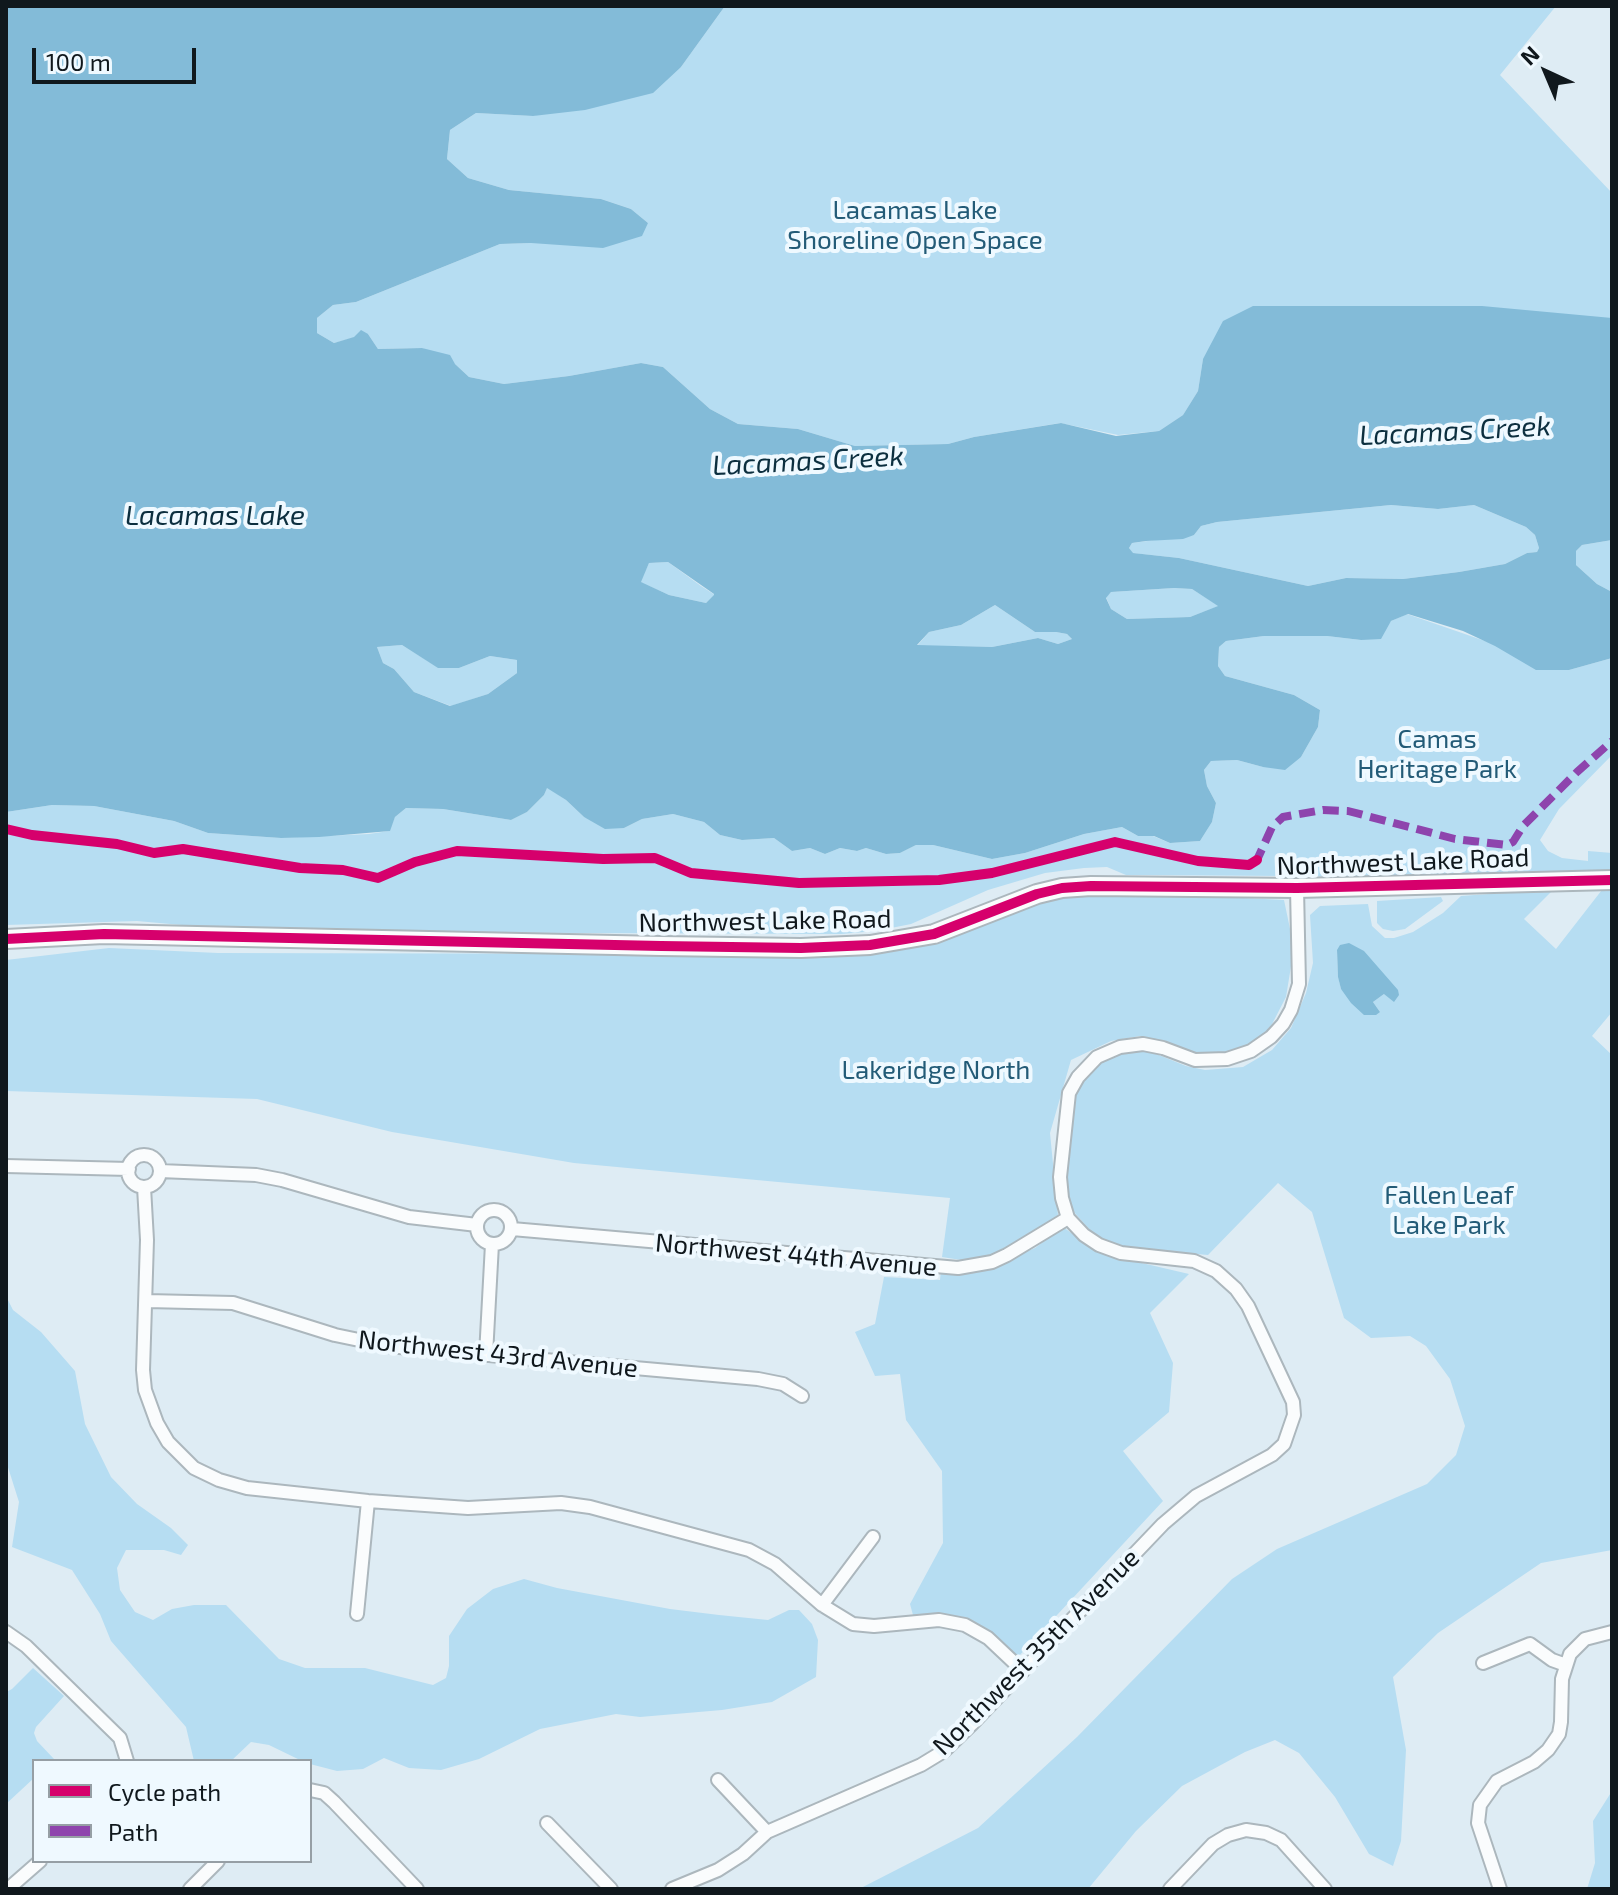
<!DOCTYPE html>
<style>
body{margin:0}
#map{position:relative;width:1618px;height:1895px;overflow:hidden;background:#deecf4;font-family:"Exo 2",sans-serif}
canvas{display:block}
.frame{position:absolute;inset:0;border:8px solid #10181d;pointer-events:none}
.legend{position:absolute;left:32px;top:1759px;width:280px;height:104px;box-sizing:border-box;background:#eff9ff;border:2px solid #969fa5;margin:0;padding:10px 14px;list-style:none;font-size:24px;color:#10181d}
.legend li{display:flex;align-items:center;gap:16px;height:40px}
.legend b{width:40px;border:2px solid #969fa5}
.north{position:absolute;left:1506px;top:32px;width:80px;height:80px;-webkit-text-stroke:6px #eff9ff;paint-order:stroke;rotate:316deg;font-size:22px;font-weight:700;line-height:32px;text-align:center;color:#10181d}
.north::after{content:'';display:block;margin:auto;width:28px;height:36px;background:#10181d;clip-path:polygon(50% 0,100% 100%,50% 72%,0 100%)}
.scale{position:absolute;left:32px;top:48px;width:164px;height:36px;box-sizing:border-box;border:4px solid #10181d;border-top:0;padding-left:10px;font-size:24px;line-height:28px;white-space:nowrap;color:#10181d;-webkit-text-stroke:6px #eff9ff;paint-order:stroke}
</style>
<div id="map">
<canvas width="1618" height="1895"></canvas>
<div class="frame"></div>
<ul class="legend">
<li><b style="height:10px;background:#d6006c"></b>Cycle path</li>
<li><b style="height:10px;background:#8e44ad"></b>Path</li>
</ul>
<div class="north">N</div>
<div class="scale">100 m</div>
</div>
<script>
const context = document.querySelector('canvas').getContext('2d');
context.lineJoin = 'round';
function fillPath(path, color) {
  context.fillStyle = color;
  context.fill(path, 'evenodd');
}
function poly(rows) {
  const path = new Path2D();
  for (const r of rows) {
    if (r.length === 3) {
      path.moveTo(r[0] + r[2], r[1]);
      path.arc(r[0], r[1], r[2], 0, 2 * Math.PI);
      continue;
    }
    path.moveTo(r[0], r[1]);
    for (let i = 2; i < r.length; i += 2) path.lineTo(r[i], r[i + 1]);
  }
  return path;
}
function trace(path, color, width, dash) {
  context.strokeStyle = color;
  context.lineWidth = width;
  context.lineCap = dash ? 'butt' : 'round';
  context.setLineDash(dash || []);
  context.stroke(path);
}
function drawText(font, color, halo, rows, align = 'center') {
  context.font = font + ' "Exo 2",sans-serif';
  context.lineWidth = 8;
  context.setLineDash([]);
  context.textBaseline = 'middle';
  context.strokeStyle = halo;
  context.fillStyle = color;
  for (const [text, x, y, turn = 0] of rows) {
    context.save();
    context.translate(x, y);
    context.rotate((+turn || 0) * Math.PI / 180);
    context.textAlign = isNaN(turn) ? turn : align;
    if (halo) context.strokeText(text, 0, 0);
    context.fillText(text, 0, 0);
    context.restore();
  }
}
const green = poly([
 [725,6,1556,6,1500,75,1612,193,1612,318,1203,359,1198,391,1183,415,1159,431,1118,435,1060,423,974,437,948,444,855,446,798,429,738,424,710,409,663,367,641,363,569,376,504,384,469,377,455,364,422,348,378,349,368,334,334,343,317,333,317,318,333,305,356,302,500,244,531,243,648,223,631,209,601,199,509,190,468,178,447,159,450,130,476,113,533,116,681,67],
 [1391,505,1438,509,1474,505,1526,527,1535,535,1539,548,1537,552,1527,553,1505,564,1459,572,1403,579,1346,578,1308,586,1179,558,1132,553,1129,548,1132,543,1194,535,1201,526,1217,522],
 [1612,540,1612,592,1597,584,1576,565,1576,551,1582,545],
 [668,562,701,586,715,595,706,603,669,595,640,582,649,563],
 [1174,588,1192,589,1219,606,1190,617,1127,619,1111,609,1106,597,1111,592],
 [995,605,1035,632,1056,632,1067,634,1072,639,1058,644,1038,638,992,647,917,646,929,632,961,625],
 [1407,614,1569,670,1612,658,1612,755,1559,809,1540,840,1548,851,1562,858,1588,861,1588,851,1612,853,1612,872,1428,877,1144,875,1126,875,1107,867,1084,868,1045,873,988,890,911,924,876,931,841,934,322,932,238,930,137,921,6,925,6,812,52,805,94,806,174,821,208,833,281,838,369,834,389,831,395,817,406,808,443,809,511,820,527,812,544,795,547,787,566,800,584,817,624,828,642,819,673,814,704,822,720,835,742,840,774,838,792,851,810,848,825,854,840,848,857,851,866,848,886,854,900,853,916,845,933,845,992,859,1025,853,1084,834,1122,827,1138,836,1153,836,1170,843,1200,841,1212,822,1216,803,1207,786,1204,770,1211,761,1237,760,1263,767,1301,757,1318,727,1320,710,1294,695,1225,676,1218,666,1219,647,1226,641,1264,636,1327,636,1361,640,1391,621],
 [402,645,439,668,459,668,490,656,517,660,517,673,488,694,451,706,414,692,394,669,383,663,377,647],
 [1605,886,1612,887,1612,1012,1592,1036,1612,1055,1612,1550,1541,1563,1438,1633,1393,1677,1406,1750,1401,1841,1393,1866,1369,1854,1335,1797,1299,1753,1275,1740,1245,1752,1182,1786,1136,1831,1088,1889,859,1889,978,1828,1077,1737,1232,1579,1277,1549,1427,1484,1456,1455,1465,1426,1450,1379,1426,1346,1410,1336,1371,1338,1344,1318,1312,1212,1278,1183,1208,1255,1112,1246,1098,1239,1073,1211,1068,1197,1064,1162,1072,1097,1083,1076,1106,1056,1144,1049,1186,1066,1205,1070,1243,1067,1272,1050,1291,1028,1306,993,1313,963,1310,915,1320,906,1368,904,1372,926,1385,938,1394,938,1413,932,1443,913,1461,896,1545,890,1552,891,1524,919,1556,949],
 [1337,950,1384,994,1373,1002,1380,1012,1341,989,1338,976],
 [1124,892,1284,900,1294,948,1286,997,1269,1030,1240,1050,1204,1055,1140,1036,1111,1041,1071,1060,1050,1133,1058,1215,1027,1237,988,1256,961,1260,942,1257,950,1198,574,1163,392,1132,257,1099,6,1091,6,960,109,948,218,953,663,954,917,943,1059,894],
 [1441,897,1443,901,1405,929,1393,931,1383,929,1377,923,1377,901],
 [1063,1227,1099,1253,1189,1274,1150,1313,1173,1363,1169,1412,1123,1451,1163,1501,1018,1657,980,1625,963,1617,941,1614,913,1615,910,1604,943,1543,942,1471,906,1420,900,1374,875,1376,855,1332,875,1324,884,1277,940,1280,941,1270,988,1268,1035,1248],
 [6,1296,13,1310,41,1332,75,1371,85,1424,111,1477,137,1504,171,1528,188,1545,181,1555,164,1550,126,1550,117,1568,120,1590,135,1612,153,1620,172,1609,194,1605,226,1605,279,1659,305,1668,365,1668,433,1685,446,1678,449,1666,449,1636,467,1609,493,1589,524,1579,557,1588,670,1609,719,1615,768,1620,789,1610,799,1610,812,1624,818,1640,816,1677,772,1702,722,1710,640,1717,616,1714,540,1729,479,1759,441,1770,409,1768,384,1758,363,1769,337,1771,310,1764,310,1761,302,1761,269,1745,251,1742,231,1761,194,1761,186,1727,111,1641,100,1614,72,1570,12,1547,19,1502,6,1461],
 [33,1668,64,1696,36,1727,34,1733,37,1741,54,1759,34,1761,34,1778,6,1804,6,1692,12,1689],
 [1612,1791,1612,1889,1587,1889,1595,1863,1593,1821]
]);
const water = poly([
 [6,6,725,6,681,67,653,93,585,110,533,116,476,113,450,130,447,159,468,178,509,190,601,199,631,209,648,223,642,236,603,248,531,243,500,244,356,302,333,305,317,318,317,333,334,343,354,337,361,330,368,334,378,349,422,348,450,355,455,364,469,377,504,384,569,376,641,363,663,367,710,409,738,424,798,429,855,446,948,444,974,437,1061,423,1116,436,1159,431,1183,415,1198,391,1203,359,1223,321,1253,306,1482,306,1612,318,1612,540,1582,545,1576,551,1576,565,1597,584,1612,592,1612,658,1569,670,1536,670,1495,646,1463,631,1408,614,1391,621,1381,639,1361,640,1327,636,1264,636,1226,641,1219,647,1218,666,1225,676,1294,695,1320,710,1318,727,1301,757,1285,770,1263,767,1237,760,1211,761,1204,770,1207,786,1216,803,1212,822,1200,841,1170,843,1154,836,1138,836,1122,827,1084,834,1025,853,992,859,933,845,916,845,900,853,886,854,866,848,857,851,840,848,825,854,810,848,792,851,774,838,742,840,720,835,704,822,673,814,642,819,624,828,605,829,584,817,566,800,547,788,544,795,527,812,511,820,443,809,406,808,395,817,390,831,319,837,281,838,208,833,174,821,94,806,52,805,6,812],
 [1391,505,1438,509,1474,505,1526,527,1535,535,1539,548,1537,552,1527,553,1505,564,1459,572,1403,579,1346,578,1308,586,1179,558,1133,553,1129,548,1132,543,1146,541,1183,539,1194,535,1201,526,1217,522],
 [668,562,714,594,714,595,706,603,669,595,641,582,649,563],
 [1174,588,1192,589,1218,606,1190,617,1127,619,1111,609,1106,598,1111,592],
 [995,605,1035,632,1056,632,1067,634,1072,639,1058,644,1038,638,992,647,917,645,929,632,961,625],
 [402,645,438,668,459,668,490,656,517,660,517,673,488,694,450,706,414,692,394,669,383,663,377,647],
 [1349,943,1364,951,1398,990,1399,995,1394,1002,1384,994,1373,1002,1380,1012,1376,1015,1364,1015,1351,1003,1341,989,1338,977,1337,950,1340,945]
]);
const street = poly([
 [144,1171,16],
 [6,1166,129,1169],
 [160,1171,256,1175,282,1180,409,1217,477,1225],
 [144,1187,147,1240,143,1370,145,1390,157,1423,168,1442,194,1468,219,1480,247,1488,368,1501,468,1508,561,1503,590,1507,749,1550,775,1564,822,1605,853,1624,874,1626,939,1620,965,1625,988,1638,1023,1671],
 [494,1227,17],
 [512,1229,958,1268,992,1262,1007,1255,1068,1218],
 [147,1301,233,1303,335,1335,388,1346,758,1379,783,1384,802,1396],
 [486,1355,492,1244],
 [822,1605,873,1537],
 [357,1614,368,1501],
 [6,1632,26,1646,120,1738,127,1761],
 [1483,1663,1530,1644,1552,1660,1566,1665],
 [718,1780,767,1832],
 [310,1790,324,1793,334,1802,417,1889],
 [547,1823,611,1889],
 [8,1889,40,1861],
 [190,1889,218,1861],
 [672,1889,718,1870,743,1854,767,1832,921,1765,944,1751,972,1724,1163,1524,1196,1496,1272,1455,1284,1444,1294,1415,1293,1402,1248,1306,1236,1289,1216,1271,1194,1261,1121,1253,1099,1245,1084,1235,1068,1218,1062,1198,1060,1177,1069,1093,1078,1077,1097,1057,1120,1047,1143,1044,1163,1048,1195,1060,1227,1059,1251,1051,1271,1037,1283,1024,1291,1010,1299,984,1297,888],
 [1170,1889,1213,1844,1228,1835,1246,1830,1266,1833,1281,1840,1325,1889],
 [1500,1889,1478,1823,1480,1805,1497,1781,1534,1762,1548,1750,1559,1734,1561,1722,1562,1679,1570,1654,1585,1639,1612,1632]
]);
const secondary = poly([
 [6,939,104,934,661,946,801,948,870,945,934,934,1037,894,1062,888,1091,886,1297,888,1612,880]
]);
const quiet = poly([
 [1253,862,1257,860,1272,827,1283,817,1323,810,1348,811,1455,839,1507,845,1513,842,1523,826,1577,772,1612,741]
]);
const cycleway = poly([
 [6,829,32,835,117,844,154,853,183,849,300,868,343,870,378,878,415,862,457,851,603,859,655,858,691,873,799,883,939,880,992,873,1115,842,1198,861,1249,865,1257,860],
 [6,939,104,934,661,946,801,948,870,945,934,934,1037,894,1062,888,1091,886,1297,888,1612,880]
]);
const parkNames = [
 ["Lacamas Lake",915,210],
 ["Shoreline Open Space",915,240],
 ["Camas",1437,739],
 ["Heritage Park",1437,769],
 ["Lakeridge North",936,1070],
 ["Fallen Leaf",1449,1195],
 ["Lake Park",1449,1225]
];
const streetNames = [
 ["Northwest Lake Road",1403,862,-2],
 ["Northwest Lake Road",765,921,-1],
 ["Northwest 44th Avenue",796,1255,5],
 ["Northwest 43rd Avenue",498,1354,6],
 ["Northwest 35th Avenue",1036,1652,-45]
];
const waterNames = [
 ["Lacamas Creek",1455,431,-3],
 ["Lacamas Creek",808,461,-3],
 ["Lacamas Lake",215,516]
];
fillPath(green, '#b6ddf2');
fillPath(water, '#83bbd8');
trace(street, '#acb7bd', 16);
trace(secondary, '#acb7bd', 22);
trace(street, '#fafcfd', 12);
trace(secondary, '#fafcfd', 18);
trace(quiet, '#8e44ad', 8, [16, 8]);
trace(cycleway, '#d6006c', 10);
drawText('26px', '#235b77', '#eff9ff', parkNames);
drawText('26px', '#10181d', '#eff9ff', streetNames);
drawText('italic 28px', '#0c2f3f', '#eff9ff', waterNames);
</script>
